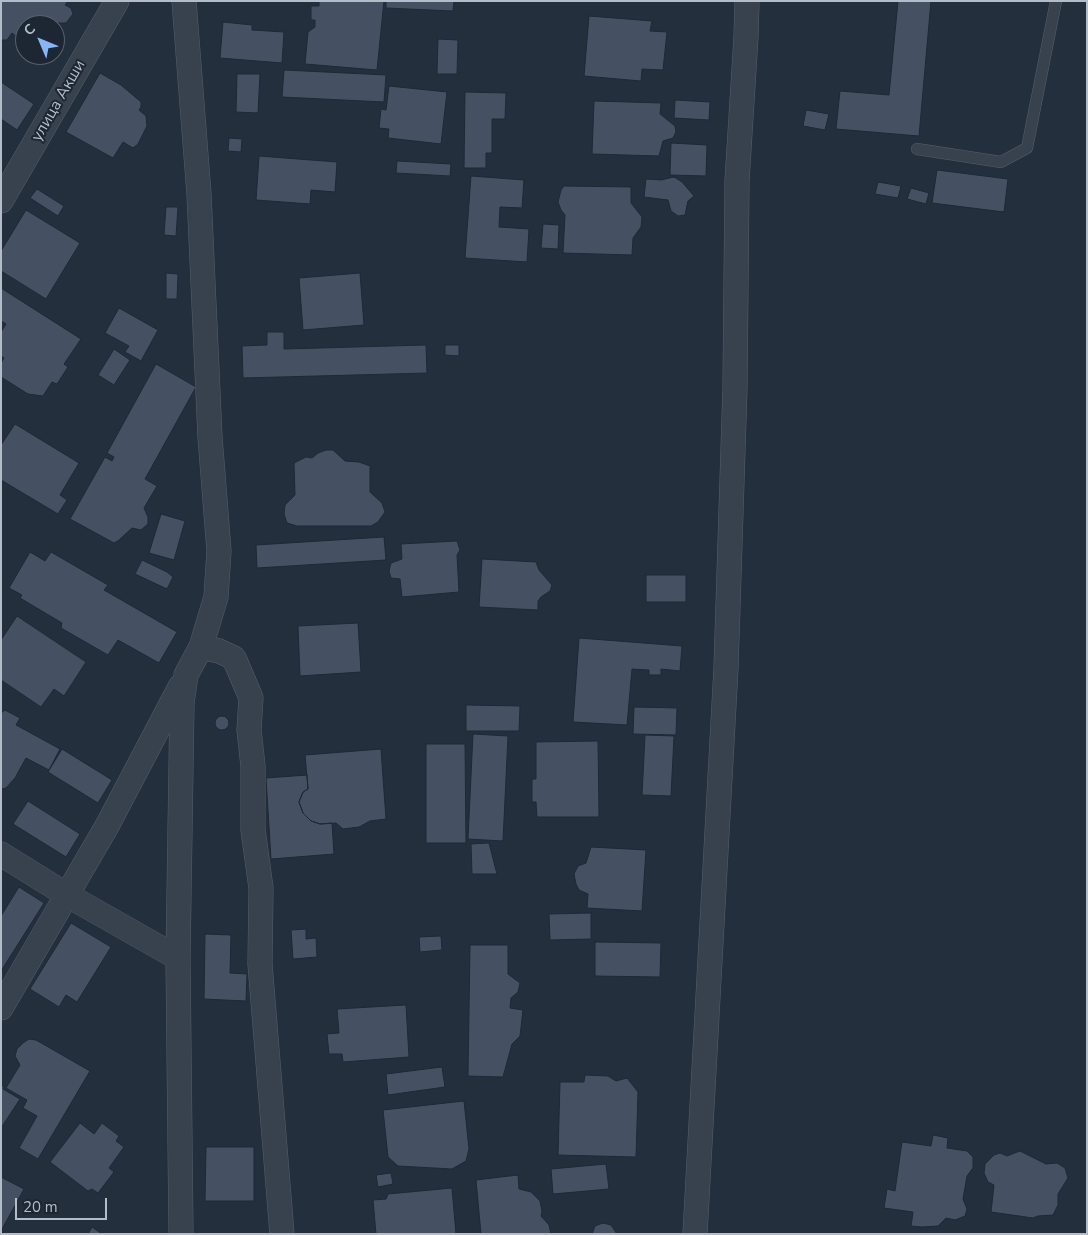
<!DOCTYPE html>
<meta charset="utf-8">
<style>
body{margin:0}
#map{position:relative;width:1088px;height:1235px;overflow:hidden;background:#242f3e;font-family:"Nunito Sans",sans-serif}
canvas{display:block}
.frame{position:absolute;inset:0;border:2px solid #b4bcc9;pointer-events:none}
.north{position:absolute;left:15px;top:15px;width:50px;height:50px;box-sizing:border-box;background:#1d2633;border:1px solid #59626f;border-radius:50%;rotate:315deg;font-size:14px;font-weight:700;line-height:20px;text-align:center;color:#b4bcc9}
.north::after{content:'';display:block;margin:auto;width:18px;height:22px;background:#8ab4f8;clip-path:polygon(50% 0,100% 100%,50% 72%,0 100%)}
.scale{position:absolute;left:15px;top:1198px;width:92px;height:22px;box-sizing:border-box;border:2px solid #b4bcc9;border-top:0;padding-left:6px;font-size:15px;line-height:18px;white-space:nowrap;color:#b4bcc9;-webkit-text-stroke:4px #1d2633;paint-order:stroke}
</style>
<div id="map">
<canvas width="1088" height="1235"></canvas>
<div class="frame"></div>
<div class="north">С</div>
<div class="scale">20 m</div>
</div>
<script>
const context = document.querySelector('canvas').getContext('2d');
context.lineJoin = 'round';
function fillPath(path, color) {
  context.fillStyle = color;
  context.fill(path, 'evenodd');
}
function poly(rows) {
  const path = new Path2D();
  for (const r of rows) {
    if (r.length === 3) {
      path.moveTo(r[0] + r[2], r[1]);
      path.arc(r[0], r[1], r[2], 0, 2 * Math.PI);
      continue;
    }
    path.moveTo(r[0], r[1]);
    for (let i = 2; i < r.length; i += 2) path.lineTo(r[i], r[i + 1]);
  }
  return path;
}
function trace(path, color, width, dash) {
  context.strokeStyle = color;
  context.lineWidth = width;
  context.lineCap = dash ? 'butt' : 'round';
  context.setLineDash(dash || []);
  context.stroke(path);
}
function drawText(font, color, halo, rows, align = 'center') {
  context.font = font + ' "Nunito Sans",sans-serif';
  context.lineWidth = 4;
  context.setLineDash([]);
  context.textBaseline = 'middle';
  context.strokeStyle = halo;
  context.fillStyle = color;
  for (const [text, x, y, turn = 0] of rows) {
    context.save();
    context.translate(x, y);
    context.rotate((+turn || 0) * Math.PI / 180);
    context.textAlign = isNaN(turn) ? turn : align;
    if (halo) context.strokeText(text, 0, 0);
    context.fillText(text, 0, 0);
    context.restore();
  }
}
const building = poly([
 [1,1,68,1,65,5,71,8,73,14,66,23,58,23,55,27,55,25,25,25,25,43,12,33,7,40,1,40,1,1],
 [319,1,384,1,377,70,305,64,308,32,315,27,315,20,311,20,311,6,319,6,319,1],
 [386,1,454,1,453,11,386,8,386,1],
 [898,1,931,1,919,136,836,129,840,91,889,95,898,1],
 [589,16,652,21,650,31,667,32,663,70,642,69,641,81,584,76,589,16],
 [223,22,252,25,252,30,284,32,282,63,220,58,223,22],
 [438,39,458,40,457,74,437,74,438,39],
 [284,70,386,75,384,102,282,97,284,70],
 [100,73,121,85,141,102,141,107,139,110,146,116,147,126,138,144,133,148,123,142,113,158,66,132,100,73],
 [237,74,260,74,258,113,236,112,237,74],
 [1,82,34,104,17,130,1,119,1,82],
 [389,86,447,92,441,144,388,138,389,129,379,128,381,109,386,110,389,86],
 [465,92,506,93,505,119,492,119,492,153,486,153,486,168,464,168,465,92],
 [675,100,710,102,709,120,674,118,675,100],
 [594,101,661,103,660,114,675,126,676,132,673,138,663,141,659,156,592,154,594,101],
 [806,110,829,114,825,130,803,126,806,110],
 [229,138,242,139,241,152,228,151,229,138],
 [671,143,707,145,706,176,670,175,671,143],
 [259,156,337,162,335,192,311,190,310,204,256,200,259,156],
 [397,161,451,164,450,176,396,173,397,161],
 [937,170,1008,179,1004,212,932,203,937,170],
 [471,176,524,180,522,208,500,207,499,227,529,229,527,262,465,258,471,176],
 [674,177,682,182,694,196,688,201,685,215,678,216,671,211,668,200,644,197,646,179,661,180,674,177],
 [878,182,901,186,898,198,875,194,878,182],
 [564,186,631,187,631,203,642,217,641,227,633,238,632,255,563,253,565,215,561,210,558,202,561,190,564,186],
 [911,188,929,193,926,204,907,199,911,188],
 [37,189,64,206,58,216,30,198,37,189],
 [166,207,178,207,176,236,164,235,166,207],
 [26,210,80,243,46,299,1,271,1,251,26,210],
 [543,224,559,225,558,249,541,248,543,224],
 [166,273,178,274,177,299,166,299,166,273],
 [360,273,364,325,303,330,299,278,360,273],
 [1,288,81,339,64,364,68,367,57,384,52,382,43,396,28,394,1,377,1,363,4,358,1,356,1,332,6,324,1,321,1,288],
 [119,308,158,330,141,361,125,352,129,346,105,333,119,308],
 [267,332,284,332,284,349,426,345,427,373,243,378,242,346,267,345,267,332],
 [445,345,459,345,459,356,445,355,445,345],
 [114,349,130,360,114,385,98,375,114,349],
 [156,364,196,387,145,479,157,486,144,508,148,517,148,524,141,530,132,528,119,540,114,543,70,519,105,457,112,461,114,457,107,453,156,364],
 [15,424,79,463,60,495,67,500,58,514,1,480,1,445,15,424],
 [326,450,333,450,345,461,359,462,370,466,370,492,382,503,385,512,378,522,371,526,297,526,287,523,284,514,285,505,295,495,294,463,306,457,312,458,318,453,326,450],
 [161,514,185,521,174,560,149,553,161,514],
 [384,537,386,560,257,568,256,545,384,537],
 [457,541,460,550,457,555,459,592,402,597,400,579,391,578,389,571,391,563,402,559,401,544,457,541],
 [30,552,45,561,51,552,108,585,104,590,177,632,159,663,118,640,108,655,61,628,62,623,20,598,22,595,9,588,30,552],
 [482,559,536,562,539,570,552,585,550,591,541,597,538,601,538,610,479,607,482,559],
 [142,560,167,572,173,577,167,589,135,574,142,560],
 [646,575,686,575,686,602,646,602,646,575],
 [17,616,86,662,64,696,54,689,41,707,1,680,1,640,17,616],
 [358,623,361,672,300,676,298,626,358,623],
 [579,638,682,646,680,671,661,669,661,675,649,675,649,670,632,669,627,725,573,722,579,638],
 [466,705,520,706,519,731,466,731,466,705],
 [634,707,677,708,676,735,633,734,634,707],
 [5,710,20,718,16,725,60,749,49,770,26,758,15,778,6,788,1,789,1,713,5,710],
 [222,723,7],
 [473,734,508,736,503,841,468,839,473,734],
 [645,735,674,736,671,796,642,795,645,735],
 [598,741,599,817,537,817,536,802,532,802,532,779,536,779,536,742,598,741],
 [426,744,465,744,466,843,426,843,426,744],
 [62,749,112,780,98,803,48,772,62,749],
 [381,749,386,819,370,821,359,827,343,829,336,823,320,824,311,821,303,813,299,802,303,792,308,789,305,755,381,749],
 [307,775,308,789,303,792,299,802,303,813,311,821,320,824,332,823,334,854,271,859,266,778,307,775],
 [28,801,80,834,66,857,13,824,28,801],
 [489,843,497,874,472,874,471,844,489,843],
 [591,847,646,850,642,911,587,908,588,894,579,890,576,884,574,874,578,866,586,863,591,847],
 [19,887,44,903,1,971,1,916,19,887],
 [591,913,591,939,550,940,549,914,591,913],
 [71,923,111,947,77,1002,66,995,59,1007,30,989,71,923],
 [306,929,306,939,316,938,317,957,293,959,291,930,306,929],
 [205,934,231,935,230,973,247,974,246,1001,204,999,205,934],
 [441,936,442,950,420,952,419,937,441,936],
 [595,942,661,943,660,977,595,976,595,942],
 [470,945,508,945,508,974,520,983,518,992,511,998,510,1008,523,1010,520,1036,512,1044,503,1077,468,1076,470,945],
 [406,1005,409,1057,343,1062,342,1054,329,1054,327,1034,339,1033,337,1009,406,1005],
 [29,1039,36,1040,90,1071,38,1159,19,1148,37,1116,23,1108,27,1100,6,1088,20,1065,15,1056,17,1049,23,1043,29,1039],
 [442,1067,445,1087,388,1095,386,1074,442,1067],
 [585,1075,608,1076,616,1081,627,1078,638,1092,636,1157,558,1155,560,1082,584,1082,585,1075],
 [1,1085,4,1087,3,1089,20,1099,1,1128,1,1085],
 [464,1101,469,1149,466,1161,452,1169,398,1166,388,1157,383,1110,464,1101],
 [80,1123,94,1134,102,1123,119,1136,116,1141,124,1147,109,1168,114,1172,98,1193,92,1189,88,1191,50,1162,80,1123],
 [933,1135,948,1138,947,1148,967,1151,973,1157,973,1168,967,1176,963,1199,967,1209,965,1216,955,1220,946,1218,938,1226,922,1227,911,1226,913,1212,884,1208,887,1189,895,1191,902,1142,931,1146,933,1135],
 [206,1147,254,1147,254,1201,205,1201,206,1147],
 [1020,1151,1046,1164,1057,1163,1065,1168,1068,1178,1058,1194,1058,1205,1053,1215,1038,1216,1033,1218,991,1212,994,1185,988,1182,984,1173,985,1164,994,1155,1000,1153,1007,1156,1020,1151],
 [606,1164,609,1189,553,1194,551,1169,606,1164],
 [391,1173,393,1184,378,1187,376,1175,391,1173],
 [518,1175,519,1189,531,1192,540,1201,542,1211,541,1216,549,1225,551,1234,481,1234,476,1180,518,1175],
 [1,1177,24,1189,1,1231,1,1177],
 [452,1188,456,1234,376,1234,373,1200,386,1199,388,1194,452,1188],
 [603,1223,611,1225,617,1234,592,1234,595,1226,603,1223],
 [92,1227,102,1234,88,1234,92,1227]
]);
const service = poly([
 [917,149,1001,162,1027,148,1056,1]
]);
const minor = poly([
 [1,201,117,1],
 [201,647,219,651,234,658,251,698,249,730,253,766,253,830,261,888,260,964,282,1234],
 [1,854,67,895,178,958],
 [1,1008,107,826,180,687],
 [181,1234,178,958,182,703,186,675,201,647,216,597,219,551,210,437,199,194,184,1],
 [695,1234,726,668,735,387,737,181,746,37,747,1]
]);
const streetNames = [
 ["улица Акши",59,101,-60]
];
fillPath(building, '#455162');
trace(building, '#1f2835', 1);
trace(service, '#565f6c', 12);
trace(minor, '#565f6c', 25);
trace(service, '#38414e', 11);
trace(minor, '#38414e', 24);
drawText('16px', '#b4bcc9', '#1d2633', streetNames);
</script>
